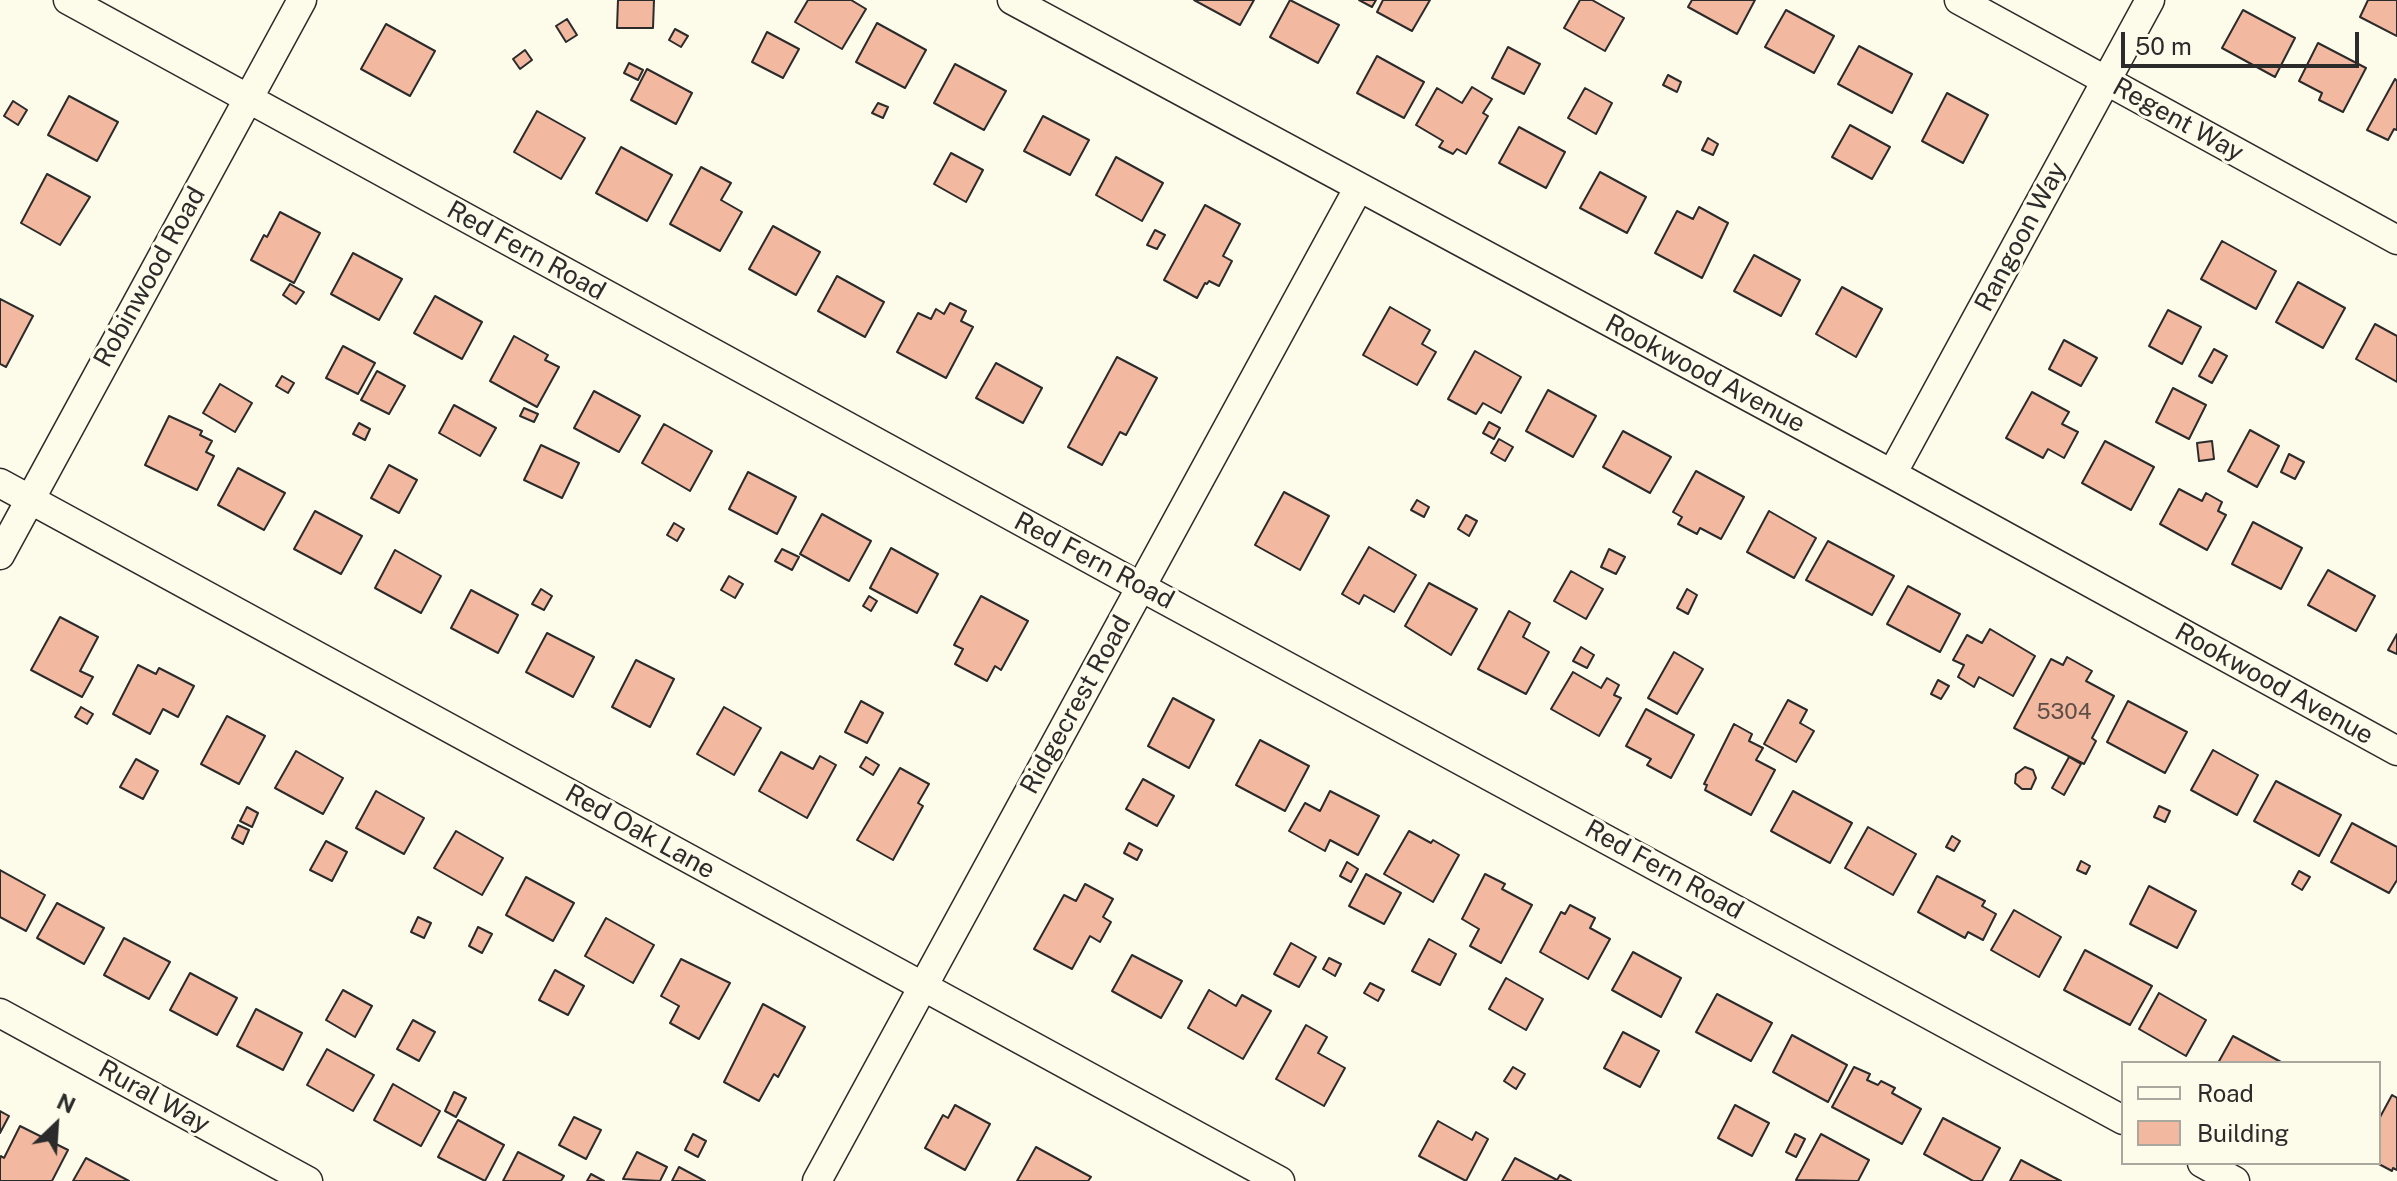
<!DOCTYPE html>
<style>
body{margin:0}
#map{position:relative;width:2397px;height:1181px;overflow:hidden;background:#fdfbea;font-family:"Public Sans",sans-serif}
canvas{display:block}
.legend{position:absolute;left:2121px;top:1061px;width:260px;height:104px;box-sizing:border-box;background:#fdfbea;border:2px solid #a9a89e;margin:0;padding:10px 14px;list-style:none;font-size:24px;color:#2b2b2b}
.legend li{display:flex;align-items:center;gap:16px;height:40px}
.legend b{width:40px;border:2px solid #a9a89e}
.north{position:absolute;left:16px;top:1085px;width:80px;height:80px;-webkit-text-stroke:6px #fdfbea;paint-order:stroke;rotate:25deg;font-size:22px;font-weight:700;line-height:32px;text-align:center;color:#2b2b2b}
.north::after{content:'';display:block;margin:auto;width:28px;height:36px;background:#2b2b2b;clip-path:polygon(50% 0,100% 100%,50% 72%,0 100%)}
.scale{position:absolute;left:2121px;top:32px;width:238px;height:36px;box-sizing:border-box;border:4px solid #2b2b2b;border-top:0;padding-left:10px;font-size:24px;line-height:28px;white-space:nowrap;color:#2b2b2b;-webkit-text-stroke:6px #fdfbea;paint-order:stroke}
</style>
<div id="map">
<canvas width="2397" height="1181"></canvas>
<ul class="legend">
<li><b style="height:10px;background:#fdfbea"></b>Road</li>
<li><b style="height:22px;background:#f2b8a0"></b>Building</li>
</ul>
<div class="north">N</div>
<div class="scale">50 m</div>
</div>
<script>
const context = document.querySelector('canvas').getContext('2d');
context.lineJoin = 'round';
function fillPath(path, color) {
  context.fillStyle = color;
  context.fill(path, 'evenodd');
}
function poly(rows) {
  const path = new Path2D();
  for (const r of rows) {
    path.moveTo(r[0], r[1]);
    for (let i = 2; i < r.length; i += 2) path.lineTo(r[i], r[i + 1]);
  }
  return path;
}
function trace(path, color, width, dash) {
  context.strokeStyle = color;
  context.lineWidth = width;
  context.lineCap = dash ? 'butt' : 'round';
  context.setLineDash(dash || []);
  context.stroke(path);
}
function drawText(font, color, halo, rows, align = 'center') {
  context.font = font + ' "Public Sans",sans-serif';
  context.lineWidth = 6;
  context.setLineDash([]);
  context.textBaseline = 'middle';
  context.strokeStyle = halo;
  context.fillStyle = color;
  for (const [text, x, y, turn = 0] of rows) {
    context.save();
    context.translate(x, y);
    context.rotate((+turn || 0) * Math.PI / 180);
    context.textAlign = isNaN(turn) ? turn : align;
    if (halo) context.strokeText(text, 0, 0);
    context.fillText(text, 0, 0);
    context.restore();
  }
}
const building = poly([
 [618,0,654,0,653,28,617,28,618,0],
 [808,0,851,0,866,9,842,49,795,22,808,0],
 [1194,0,1254,0,1240,25,1194,0],
 [1290,0,1339,25,1318,63,1270,37,1290,0],
 [1359,0,1376,0,1372,7,1359,0],
 [1383,0,1430,0,1412,31,1377,12,1383,0],
 [1580,0,1592,0,1624,18,1605,51,1564,28,1580,0],
 [1692,0,1755,0,1737,34,1688,7,1692,0],
 [2368,0,2397,0,2397,36,2360,17,2368,0],
 [1786,10,1834,36,1814,73,1765,47,1786,10],
 [2243,10,2295,38,2275,77,2222,48,2243,10],
 [567,19,577,35,566,42,556,26,567,19],
 [877,23,926,50,905,88,856,62,877,23],
 [386,24,435,51,410,96,361,69,386,24],
 [675,29,688,36,681,47,669,40,675,29],
 [767,32,799,49,783,78,752,62,767,32],
 [2318,43,2366,68,2343,112,2319,100,2322,93,2299,81,2318,43],
 [1859,46,1912,74,1892,113,1838,84,1859,46],
 [1508,47,1540,64,1524,94,1492,78,1508,47],
 [525,50,532,60,520,69,513,59,525,50],
 [1377,56,1424,82,1404,118,1357,93,1377,56],
 [629,63,643,70,638,80,624,73,629,63],
 [955,64,1006,91,984,130,934,103,955,64],
 [647,69,692,93,676,124,631,100,647,69],
 [1668,75,1681,82,1677,92,1663,85,1668,75],
 [2395,79,2397,81,2397,130,2394,129,2388,140,2367,130,2395,79],
 [1472,87,1492,99,1483,113,1488,116,1466,154,1457,149,1453,154,1439,147,1443,141,1416,125,1437,88,1462,103,1472,87],
 [1585,88,1612,103,1596,134,1568,118,1585,88],
 [1947,93,1988,115,1963,163,1922,141,1947,93],
 [69,96,118,122,97,161,48,135,69,96],
 [13,101,27,110,18,125,4,116,13,101],
 [878,103,888,107,883,118,872,113,878,103],
 [537,111,585,138,561,179,514,152,537,111],
 [1043,116,1089,140,1070,175,1024,151,1043,116],
 [1850,125,1890,147,1872,179,1832,157,1850,125],
 [1519,127,1565,152,1546,188,1499,163,1519,127],
 [1708,138,1718,144,1713,155,1702,150,1708,138],
 [621,147,672,175,647,221,596,193,621,147],
 [951,153,983,170,966,202,934,184,951,153],
 [1116,157,1163,183,1142,221,1096,195,1116,157],
 [701,167,731,183,721,200,742,212,720,251,670,224,701,167],
 [1600,172,1646,197,1627,233,1580,208,1600,172],
 [47,174,90,197,60,245,21,223,47,174],
 [1205,205,1240,224,1223,256,1232,261,1219,286,1209,281,1207,284,1205,283,1197,298,1164,280,1205,205],
 [1699,207,1728,223,1702,278,1655,253,1677,211,1693,219,1699,207],
 [280,212,320,233,294,283,251,260,264,235,267,237,280,212],
 [773,226,820,252,796,295,749,269,773,226],
 [1155,230,1165,235,1157,249,1147,245,1155,230],
 [2222,241,2276,271,2256,309,2201,279,2222,241],
 [353,253,402,279,379,320,331,294,353,253],
 [1754,255,1800,280,1781,316,1734,291,1754,255],
 [837,276,884,302,865,337,818,311,837,276],
 [2298,282,2345,308,2323,348,2276,322,2298,282],
 [290,284,304,292,296,304,283,295,290,284],
 [1842,287,1882,309,1856,357,1816,334,1842,287],
 [435,296,482,322,462,359,414,333,435,296],
 [0,299,33,316,6,367,0,364,0,299],
 [950,303,966,311,961,321,973,327,946,378,897,352,918,313,931,319,936,309,944,314,950,303],
 [1390,307,1430,330,1422,344,1436,352,1417,385,1363,355,1390,307],
 [2168,310,2201,327,2182,364,2149,346,2168,310],
 [2375,324,2397,336,2397,382,2356,359,2375,324],
 [514,336,548,355,545,360,559,367,537,407,490,381,514,336],
 [2064,340,2097,358,2081,386,2049,369,2064,340],
 [343,346,375,363,358,394,326,378,343,346],
 [2214,349,2227,356,2212,383,2199,376,2214,349],
 [1475,351,1521,377,1501,413,1483,403,1476,414,1448,399,1475,351],
 [1117,357,1157,378,1126,435,1120,432,1102,465,1068,447,1117,357],
 [996,363,1042,388,1023,423,976,398,996,363],
 [377,371,405,386,389,414,361,400,377,371],
 [282,376,294,383,288,393,276,386,282,376],
 [220,384,252,403,235,432,203,413,220,384],
 [2173,388,2206,405,2189,439,2156,422,2173,388],
 [1548,390,1596,416,1573,457,1526,431,1548,390],
 [594,391,640,416,619,452,574,428,594,391],
 [2032,392,2069,412,2062,424,2078,432,2064,458,2048,449,2043,458,2006,438,2032,392],
 [454,405,496,428,480,456,439,433,454,405],
 [524,408,538,414,534,422,520,416,524,408],
 [169,416,202,431,200,435,212,441,206,452,214,456,197,490,145,465,169,416],
 [1489,422,1500,428,1494,439,1483,433,1489,422],
 [359,423,370,429,365,440,353,434,359,423],
 [664,424,712,451,690,491,642,463,664,424],
 [2250,430,2279,446,2257,487,2228,471,2250,430],
 [1623,431,1671,457,1650,493,1603,467,1623,431],
 [1499,439,1513,447,1505,461,1491,453,1499,439],
 [2105,441,2154,467,2131,510,2082,483,2105,441],
 [2212,441,2214,459,2199,461,2197,443,2212,441],
 [541,445,579,463,562,498,524,480,541,445],
 [2289,454,2304,462,2295,479,2281,472,2289,454],
 [389,465,417,480,399,513,371,498,389,465],
 [238,468,285,493,264,530,218,505,238,468],
 [1696,471,1744,497,1721,539,1700,528,1697,534,1678,524,1682,517,1673,512,1696,471],
 [748,472,796,497,777,534,729,509,748,472],
 [2179,489,2202,501,2206,493,2222,502,2218,511,2226,515,2207,550,2160,524,2179,489],
 [1284,492,1329,516,1300,570,1255,545,1284,492],
 [1417,500,1429,507,1424,517,1411,510,1417,500],
 [315,511,362,536,341,574,294,549,315,511],
 [1769,511,1816,538,1794,578,1747,552,1769,511],
 [822,514,871,541,849,581,800,554,822,514],
 [1466,515,1477,521,1469,536,1458,529,1466,515],
 [2253,522,2302,548,2281,589,2232,564,2253,522],
 [674,523,684,529,677,541,667,535,674,523],
 [1828,541,1894,576,1872,615,1806,580,1828,541],
 [1369,547,1416,575,1394,612,1364,595,1359,604,1342,594,1369,547],
 [891,548,938,574,917,613,870,588,891,548],
 [782,549,799,557,792,570,775,561,782,549],
 [1609,549,1625,557,1616,574,1601,567,1609,549],
 [395,550,441,576,421,613,375,588,395,550],
 [2328,570,2375,596,2356,631,2308,605,2328,570],
 [1571,571,1603,589,1586,619,1554,601,1571,571],
 [729,576,743,584,735,598,721,590,729,576],
 [1429,583,1477,609,1451,655,1405,626,1429,583],
 [1908,586,1960,614,1940,652,1887,624,1908,586],
 [541,589,552,596,544,610,532,604,541,589],
 [1687,589,1697,595,1688,614,1677,608,1687,589],
 [471,590,518,615,498,653,451,628,471,590],
 [869,596,877,601,871,611,863,606,869,596],
 [981,596,1028,621,1001,670,995,666,987,681,955,664,963,649,954,645,981,596],
 [1509,611,1530,623,1523,637,1549,652,1526,694,1478,669,1509,611],
 [60,617,98,637,80,671,93,677,82,697,31,670,60,617],
 [1990,629,2035,656,2013,696,1979,677,1974,687,1958,677,1964,665,1953,660,1967,635,1982,643,1990,629],
 [547,633,594,657,573,697,526,672,547,633],
 [2397,634,2397,654,2388,650,2397,634],
 [1581,647,1594,655,1587,668,1573,661,1581,647],
 [1674,652,1703,669,1677,714,1648,698,1674,652],
 [2067,657,2092,671,2086,681,2114,696,2092,738,2096,741,2084,764,2014,728,2051,659,2063,665,2067,657],
 [636,660,674,679,650,727,612,707,636,660],
 [138,665,156,674,159,668,194,686,178,717,163,709,150,734,113,714,138,665],
 [1573,672,1601,688,1607,678,1619,685,1614,695,1621,698,1599,736,1551,709,1573,672],
 [1938,680,1949,686,1941,699,1931,694,1938,680],
 [1173,698,1214,720,1189,768,1148,746,1173,698],
 [1788,700,1807,710,1800,723,1814,731,1796,762,1764,744,1788,700],
 [861,701,883,713,867,743,845,732,861,701],
 [2128,701,2187,732,2165,773,2107,742,2128,701],
 [81,707,93,714,87,724,75,717,81,707],
 [724,707,761,728,734,775,697,754,724,707],
 [1646,709,1694,735,1671,778,1647,765,1651,759,1626,746,1646,709],
 [227,716,265,736,239,784,201,764,227,716],
 [1734,724,1752,734,1749,741,1763,748,1756,760,1775,770,1751,815,1705,790,1707,785,1704,784,1734,724],
 [1260,740,1309,766,1285,811,1236,785,1260,740],
 [2213,750,2258,775,2237,815,2191,790,2213,750],
 [296,751,343,778,323,814,275,788,296,751],
 [781,752,813,769,820,756,836,765,807,818,759,791,781,752],
 [866,757,879,765,873,775,860,767,866,757],
 [2069,757,2081,764,2064,795,2052,788,2069,757],
 [136,759,158,771,143,799,120,787,136,759],
 [2025,767,2033,770,2036,778,2031,789,2022,789,2015,783,2016,774,2025,767],
 [900,768,929,784,918,803,923,806,893,860,857,840,900,768],
 [1143,779,1174,796,1157,826,1126,809,1143,779],
 [2276,781,2341,815,2319,856,2254,821,2276,781],
 [376,791,424,818,404,854,356,828,376,791],
 [1330,791,1379,816,1358,855,1330,840,1325,851,1289,831,1305,803,1320,811,1330,791],
 [1793,791,1852,823,1830,863,1771,831,1793,791],
 [2159,806,2170,811,2165,822,2154,817,2159,806],
 [247,807,258,813,252,827,240,821,247,807],
 [2352,823,2397,847,2397,880,2389,893,2331,862,2352,823],
 [238,825,249,830,243,844,232,838,238,825],
 [1868,827,1916,854,1893,895,1845,868,1868,827],
 [456,831,503,858,482,895,434,868,456,831],
 [1409,831,1431,843,1433,840,1459,855,1433,902,1384,874,1409,831],
 [1952,836,1960,841,1954,851,1946,847,1952,836],
 [326,841,347,852,332,881,310,870,326,841],
 [1129,843,1142,850,1137,860,1124,853,1129,843],
 [2081,861,2090,866,2086,874,2077,870,2081,861],
 [1347,862,1358,869,1351,882,1340,876,1347,862],
 [0,870,45,895,26,931,0,917,0,870],
 [2299,871,2310,877,2302,890,2292,884,2299,871],
 [1366,874,1401,893,1384,924,1349,906,1366,874],
 [1485,874,1505,884,1502,889,1532,905,1501,963,1470,946,1479,929,1462,919,1485,874],
 [1937,876,1985,901,1982,906,1996,914,1983,940,1968,932,1965,938,1918,912,1937,876],
 [526,877,574,903,553,941,506,915,526,877],
 [1085,884,1113,899,1103,917,1111,922,1100,942,1090,936,1072,969,1034,949,1064,895,1076,901,1085,884],
 [2149,886,2196,911,2177,948,2130,924,2149,886],
 [57,903,104,928,84,964,37,938,57,903],
 [1570,905,1595,918,1590,928,1610,939,1588,979,1540,952,1561,912,1565,914,1570,905],
 [2014,910,2061,937,2039,977,1991,950,2014,910],
 [418,917,431,923,424,938,411,932,418,917],
 [606,918,654,945,633,983,585,956,606,918],
 [478,927,492,934,482,953,469,946,478,927],
 [124,938,170,962,149,999,104,975,124,938],
 [1429,939,1456,954,1440,985,1412,971,1429,939],
 [1291,943,1316,957,1299,987,1274,974,1291,943],
 [2085,950,2152,986,2130,1025,2064,990,2085,950],
 [1633,952,1681,978,1661,1017,1612,990,1633,952],
 [1132,955,1182,981,1161,1018,1112,991,1132,955],
 [1329,958,1341,964,1335,976,1323,969,1329,958],
 [681,959,730,983,699,1039,670,1023,679,1006,661,996,681,959],
 [555,970,584,986,568,1015,539,1000,555,970],
 [190,973,237,998,217,1035,170,1010,190,973],
 [1506,978,1543,999,1526,1030,1489,1009,1506,978],
 [1370,983,1384,990,1378,1001,1364,993,1370,983],
 [343,990,372,1006,355,1037,326,1020,343,990],
 [1209,990,1236,1006,1242,995,1271,1011,1243,1059,1188,1028,1209,990],
 [2159,993,2206,1020,2186,1056,2139,1029,2159,993],
 [1717,994,1772,1023,1751,1061,1696,1032,1717,994],
 [763,1004,805,1027,778,1077,774,1074,759,1101,724,1082,763,1004],
 [256,1009,302,1033,283,1070,237,1046,256,1009],
 [413,1020,435,1032,419,1061,397,1049,413,1020],
 [1306,1025,1327,1037,1318,1053,1345,1068,1324,1106,1276,1079,1306,1025],
 [1623,1032,1659,1051,1640,1087,1604,1068,1623,1032],
 [1792,1035,1847,1065,1828,1102,1773,1072,1792,1035],
 [2233,1036,2281,1062,2280,1063,2218,1063,2233,1036],
 [327,1049,374,1075,353,1111,307,1085,327,1049],
 [1513,1067,1525,1074,1516,1089,1504,1081,1513,1067],
 [1854,1067,1870,1074,1867,1080,1878,1085,1881,1081,1895,1088,1892,1093,1921,1109,1902,1144,1832,1107,1854,1067],
 [393,1084,440,1111,421,1146,374,1120,393,1084],
 [454,1092,466,1098,456,1117,445,1111,454,1092],
 [2392,1095,2397,1098,2397,1170,2393,1168,2392,1171,2377,1163,2379,1119,2392,1095],
 [955,1105,990,1124,965,1170,925,1148,943,1115,948,1118,955,1105],
 [1735,1105,1769,1123,1752,1156,1718,1138,1735,1105],
 [0,1111,9,1116,0,1133,0,1111],
 [574,1117,601,1130,586,1159,559,1145,574,1117],
 [1943,1118,2000,1148,1982,1181,1973,1181,1924,1154,1943,1118],
 [458,1120,504,1145,485,1181,438,1157,458,1120],
 [1438,1121,1472,1140,1476,1132,1488,1139,1466,1181,1419,1156,1438,1121],
 [20,1126,68,1150,52,1181,0,1181,0,1159,1,1156,4,1158,20,1126],
 [693,1134,706,1141,698,1157,685,1150,693,1134],
 [1795,1134,1805,1139,1796,1157,1786,1152,1795,1134],
 [1821,1134,1869,1160,1858,1181,1796,1180,1821,1134],
 [1036,1147,1091,1177,1088,1181,1017,1181,1036,1147],
 [518,1152,564,1176,561,1181,503,1181,518,1152],
 [637,1152,667,1167,660,1181,623,1179,637,1152],
 [86,1158,129,1181,73,1181,86,1158],
 [1515,1158,1557,1180,1560,1175,1571,1181,1502,1181,1515,1158],
 [2021,1160,2053,1177,2061,1181,2010,1181,2021,1160],
 [679,1167,705,1181,672,1181,679,1167],
 [591,1174,604,1181,587,1181,591,1174]
]);
const street = poly([
 [68,0,1141,587,2123,1120],
 [1012,0,1892,474,2397,751],
 [1959,0,2397,240],
 [1892,474,2150,0],
 [0,483,1280,1181],
 [0,555,302,0],
 [0,1013,308,1181],
 [2202,1163,2235,1181],
 [817,1181,1359,187]
]);
const numberNames = [
 ["5304",2064,712]
];
const streetNames = [
 ["Regent Way",2178,120,29],
 ["Rangoon Way",2021,237,-62],
 ["Red Fern Road",526,251,29],
 ["Robinwood Road",150,277,-61],
 ["Rookwood Avenue",1705,374,28],
 ["Red Fern Road",1094,561,28],
 ["Rookwood Avenue",2274,684,29],
 ["Ridgecrest Road",1076,705,-61],
 ["Red Oak Lane",640,832,29],
 ["Red Fern Road",1664,870,29],
 ["Rural Way",154,1097,29]
];
fillPath(building, '#f2b8a0');
trace(building, '#2b2b2b', 2);
trace(street, '#2b2b2b', 31);
trace(street, '#fdfbea', 28);
drawText('22px', '#5d4e48', null, numberNames);
drawText('26px', '#2b2b2b', '#fdfbea', streetNames);
</script>
